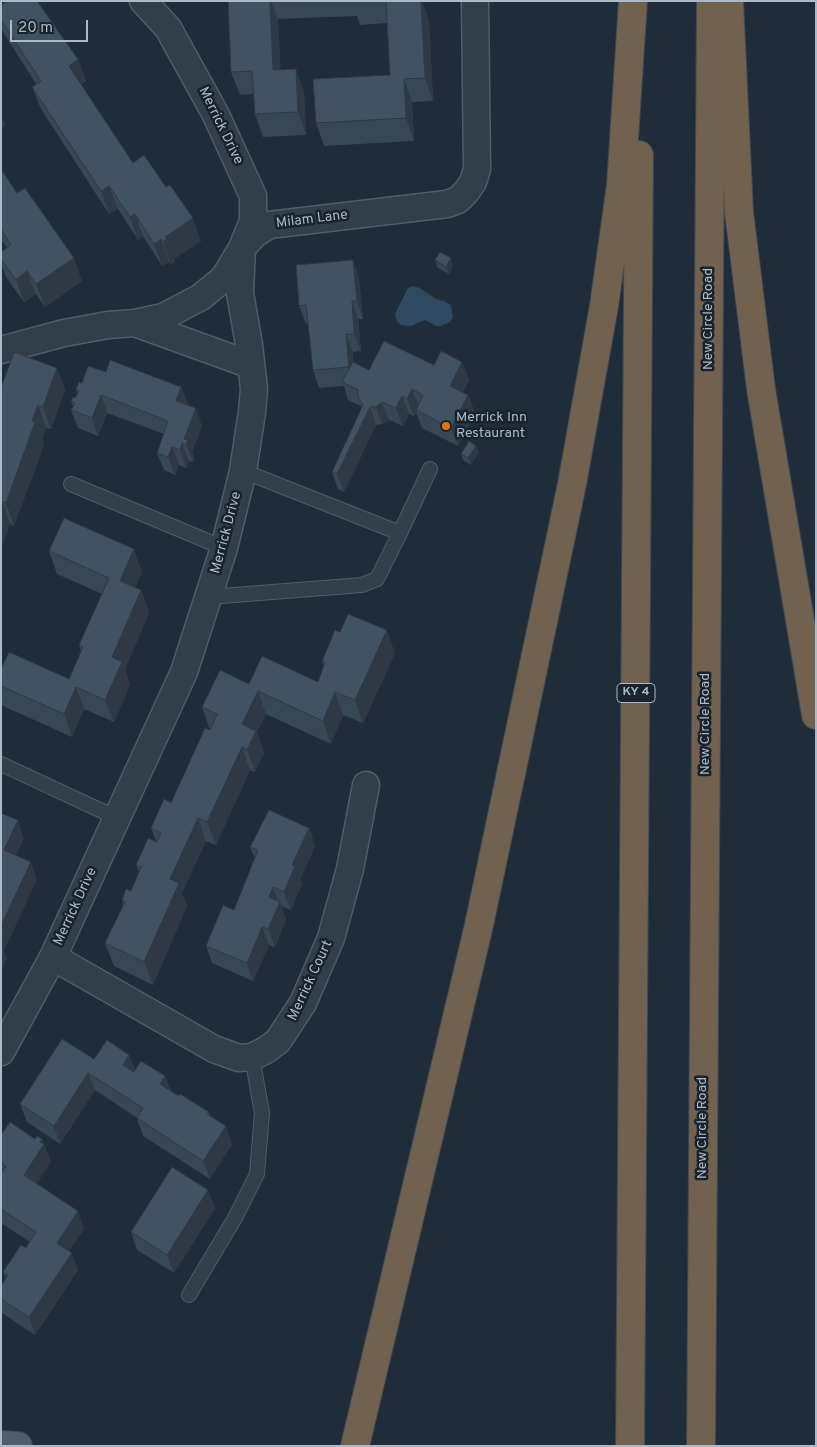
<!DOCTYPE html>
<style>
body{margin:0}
#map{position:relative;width:817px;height:1447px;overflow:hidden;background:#1f2c3a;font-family:Overpass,sans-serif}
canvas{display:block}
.frame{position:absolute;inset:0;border:2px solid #acb9c7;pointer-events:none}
.scale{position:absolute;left:10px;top:20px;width:78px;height:22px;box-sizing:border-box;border:2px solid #acb9c7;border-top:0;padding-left:6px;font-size:15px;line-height:18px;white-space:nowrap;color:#acb9c7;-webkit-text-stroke:4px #18232e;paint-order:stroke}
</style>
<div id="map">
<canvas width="817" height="1447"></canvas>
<div class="frame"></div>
<div class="scale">20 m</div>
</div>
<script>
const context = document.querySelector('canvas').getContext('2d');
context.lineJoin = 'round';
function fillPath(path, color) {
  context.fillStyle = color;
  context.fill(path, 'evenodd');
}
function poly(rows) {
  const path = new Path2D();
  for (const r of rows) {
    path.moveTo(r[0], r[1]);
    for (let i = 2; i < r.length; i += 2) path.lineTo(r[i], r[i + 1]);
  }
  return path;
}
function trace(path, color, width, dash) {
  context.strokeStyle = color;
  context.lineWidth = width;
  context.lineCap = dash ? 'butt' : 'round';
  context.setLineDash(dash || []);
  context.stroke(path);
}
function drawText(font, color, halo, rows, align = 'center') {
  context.font = font + ' Overpass,sans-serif';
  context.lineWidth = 5;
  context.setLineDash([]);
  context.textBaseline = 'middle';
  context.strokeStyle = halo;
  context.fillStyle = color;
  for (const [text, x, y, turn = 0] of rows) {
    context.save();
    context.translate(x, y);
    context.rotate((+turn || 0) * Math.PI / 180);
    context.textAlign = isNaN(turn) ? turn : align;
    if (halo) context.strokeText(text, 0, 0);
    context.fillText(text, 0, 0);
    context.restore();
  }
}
const water = poly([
 [413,286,420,288,436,299,444,301,451,305,453,317,450,322,441,326,436,326,425,320,411,326,401,325,397,322,395,314,408,288]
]);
const lane = poly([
 [71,484,224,548],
 [400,533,430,469],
 [209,597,362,585,377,579,400,533,243,471],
 [1,764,117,818],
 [189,1295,235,1218,257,1174,262,1113,252,1057]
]);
const street = poly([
 [135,323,251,365],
 [1,350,64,333,108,325,135,323,163,317,201,297,224,278,242,248,255,234,269,225,447,204,458,200,466,192,473,182,477,169,475,1],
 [53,957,214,1049,239,1058,252,1057,266,1050,278,1041,303,1003,331,938,350,869,366,785],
 [1,1052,53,957,184,672,224,548,243,471,252,412,254,389,249,345,240,293,242,248,253,221,253,196,216,115,168,28,143,1]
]);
const primary = poly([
 [1,1445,18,1446]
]);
const highway = poly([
 [729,1,739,212,761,389,816,715],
 [355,1446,479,925,572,484,604,306,621,185,633,1],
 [630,1446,639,155],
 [701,1446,711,1]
]);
const wall = poly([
 [228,1,422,1,429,21,433,101,412,102,414,141,324,146,316,123,390,75,387,23,360,25,357,16,278,19,280,70,304,91,306,135,263,137,255,114,254,94,240,95,231,72],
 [1,5,78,59,86,81,81,85,133,163,201,241,174,259,175,262,171,265,169,262,162,266,143,236,138,240,118,209,109,214,41,109,32,87,36,84,3,32,1,28],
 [1,169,17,193,82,281,45,307,36,294,24,302,6,277,1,263,1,252,7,248,1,239],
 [353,260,359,278,363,319,358,319,361,351,353,352,353,362,369,370,462,362,469,380,463,392,468,395,475,413,458,446,422,428,416,412,414,416,409,414,403,426,389,420,382,424,376,425,344,492,338,489,332,472,362,409,361,406,348,400,344,386,319,388,313,370,308,324,306,324,299,306],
 [435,260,453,265,449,274,437,267],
 [57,368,65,390,51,429,46,428,42,440,44,445,14,526,10,524,1,548,1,385],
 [106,372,181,387,188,405,202,426,192,452,194,458,193,462,189,461,186,468,179,465,175,475,164,470,157,453,164,434,107,413,98,436,78,428,71,410,73,406,71,401,75,398,77,394,76,389,82,383],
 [479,452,471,465,463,460,461,454],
 [49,551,142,572,135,588,141,590,149,613,125,669,130,685,114,722,84,709,72,737,3,706,1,701,1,669,69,679,81,652,79,645,102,594,57,574],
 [395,653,363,723,343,715,331,744,266,714,257,732,264,753,255,772,250,770,216,845,206,841,182,893,187,906,153,985,114,966,105,943,123,905,122,900,131,891,139,872,136,865,156,841,151,828,171,803,210,730,202,707,249,684,318,682,324,667,322,661],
 [309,828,315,846,300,880,302,884,291,910,281,906,286,920,275,947,269,945,253,981,212,963,206,946,234,910,255,859,250,847],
 [129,1055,135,1070,165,1076,171,1091,209,1112,210,1116,232,1144,210,1179,143,1136,137,1118,95,1090,60,1144,27,1122,20,1104,94,1059],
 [1,1135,42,1139,51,1162,36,1184,84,1229,69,1251,78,1270,35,1335,2,1313,1,1311,1,1286,6,1279,3,1272,26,1248,30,1242,1,1223],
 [208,1190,215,1208,174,1273,137,1250,131,1232]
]);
const shadedWall = poly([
 [270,1,271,1,278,19,282,92,273,70],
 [421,1,422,1,429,21,433,101,425,78],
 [78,59,86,81,77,88,69,66],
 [296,69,304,91,306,135,298,112],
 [404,79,412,102,414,141,406,118],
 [1,114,6,126,1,129],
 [109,186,118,209,109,214,101,191],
 [135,214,143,236,138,240,130,217],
 [193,218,201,241,174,259,175,262,171,265,163,242,165,237],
 [161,239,169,262,162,266,154,244],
 [74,258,82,281,45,307,36,284],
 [451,258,453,265,449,274,446,267],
 [353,260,359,278,363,319,357,301],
 [27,271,36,294,24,302,16,280],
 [352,301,358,319,361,351,354,334],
 [346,334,353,352,355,385,349,367],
 [462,362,469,380,457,404,450,386],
 [57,368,65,390,51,429,43,407],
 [181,387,188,405,182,419,176,401],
 [412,389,419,407,416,410,416,412,414,416,407,399],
 [101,395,107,413,98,436,92,418],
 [468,395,475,413,458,446,451,428],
 [402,396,409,414,403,426,396,408],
 [382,402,389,420,382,424,376,407],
 [38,405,46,428,42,440,44,445,14,526,6,503],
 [370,407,376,425,344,492,337,474],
 [196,408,202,426,192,452,194,458,193,462,184,439],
 [182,443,189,461,186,468,180,450],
 [476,446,479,452,471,465,468,458],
 [172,447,179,465,175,475,168,457],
 [2,501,10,524,1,548,1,503],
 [134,549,142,572,128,604,120,581],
 [141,590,149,613,125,669,130,685,114,722,105,700,112,657],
 [387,630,395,653,363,723,355,700],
 [76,687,84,709,72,737,64,714],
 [258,691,266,714,257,732,264,753,255,772,247,750,242,724],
 [335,692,343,715,331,744,323,721],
 [242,747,250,770,216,845,207,822],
 [198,818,206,841,182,893,187,906,153,985,144,962,170,879],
 [18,820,24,838,11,868,4,850],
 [309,828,315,846,300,880,302,884,291,910,284,892,292,865],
 [31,862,37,880,4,951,7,958,1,971,1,926],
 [273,887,279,904,280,902,286,920,275,947,268,929,269,897],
 [262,927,269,945,253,981,247,963],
 [129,1055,136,1072,129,1082,123,1065],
 [88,1073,95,1090,60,1144,54,1126],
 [165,1076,172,1094,160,1084],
 [226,1126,232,1144,210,1179,203,1161],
 [42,1139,51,1162,30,1193,24,1175],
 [208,1190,215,1208,174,1273,167,1255],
 [78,1211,84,1229,63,1261,57,1243],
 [72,1253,78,1270,35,1335,29,1317]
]);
const building = poly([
 [7,1,37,1,78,59,69,66,133,163,144,155,166,187,170,185,193,218,165,237,167,239,163,242,161,239,154,244,135,214,130,217,109,186,101,191,32,87,41,81,1,20,1,5,7,1],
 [228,1,270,1,273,70,296,69,298,112,255,114,252,71,231,72,228,1],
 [386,1,421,1,425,78,404,79,406,118,316,123,313,79,390,75,386,1],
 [1,169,17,193,25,188,74,258,36,284,27,271,16,280,1,259,1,252,11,245,1,229,1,169],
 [440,252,451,258,446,267,435,260,440,252],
 [353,260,357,301,352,301,354,334,346,334,349,367,313,370,306,305,299,306,296,265,353,260],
 [384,341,434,365,441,351,462,362,450,386,468,395,451,428,416,410,423,395,412,389,407,399,402,396,396,408,382,402,376,407,370,407,337,474,332,472,363,405,358,397,358,390,342,382,353,362,369,370,384,341],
 [14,352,57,368,43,407,38,405,32,421,35,422,6,503,2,501,1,503,1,385,2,385,14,352],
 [110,360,181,387,176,401,196,408,184,439,188,440,186,445,182,443,180,450,172,447,168,457,157,453,168,421,101,395,92,418,71,410,75,403,71,401,73,397,75,398,79,391,76,389,79,382,82,383,88,366,106,372,110,360],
 [469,441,476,446,468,458,461,454,469,441],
 [64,518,134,549,120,581,141,590,112,657,122,662,105,700,76,687,64,714,1,686,1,669,9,652,69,679,83,647,79,645,109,578,49,551,64,518],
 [348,614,387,630,355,700,335,692,323,721,258,691,242,724,256,731,247,750,242,747,207,822,198,818,170,879,179,883,144,962,105,943,125,902,122,900,126,889,131,891,141,867,136,865,148,838,157,842,161,833,151,828,164,799,171,803,205,728,210,730,217,714,202,707,220,670,249,684,262,656,318,682,325,662,322,661,335,630,340,632,348,614],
 [269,810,309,828,292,865,295,866,284,892,273,887,269,897,280,902,268,929,262,927,247,963,206,946,223,905,234,910,258,850,250,847,269,810],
 [1,813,18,820,4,850,31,862,1,926,1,813],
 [62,1039,94,1059,107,1040,129,1055,123,1065,134,1072,141,1061,165,1076,160,1084,178,1096,180,1094,209,1112,207,1114,226,1126,203,1161,137,1118,143,1108,88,1073,54,1126,20,1104,62,1039],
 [10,1122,35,1139,37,1136,42,1139,40,1142,44,1144,24,1175,78,1211,57,1243,72,1253,29,1317,1,1299,1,1286,8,1275,3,1272,21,1245,26,1248,36,1232,1,1209,1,1174,6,1166,1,1162,1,1135,10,1122],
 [172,1167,208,1190,167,1255,131,1232,172,1167]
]);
const markers = [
 [446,426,5,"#e8710a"]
];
const shields = [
 [636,693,38]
];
const shieldNames = [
 ["KY 4",636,693]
];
const streetNames = [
 ["Merrick Drive",220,126,64],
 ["Milam Lane",312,220,-7],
 ["New Circle Road",709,319,-90],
 ["Merrick Drive",227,533,-75],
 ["New Circle Road",706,724,-90],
 ["Merrick Drive",76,907,-65],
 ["Merrick Court",311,981,-65],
 ["New Circle Road",703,1128,-90]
];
const poiNames = [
 ["Merrick Inn",456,418],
 ["Restaurant",456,434]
];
fillPath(water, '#304962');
trace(lane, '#505c68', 16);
trace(street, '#505c68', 29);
trace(primary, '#3c4753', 30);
trace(highway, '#3d4954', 30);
trace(lane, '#323e4a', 14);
trace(street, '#323e4a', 26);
trace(primary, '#505d6a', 28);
trace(highway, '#71614e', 28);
fillPath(wall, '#384754');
fillPath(shadedWall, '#2e3945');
fillPath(building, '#415262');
trace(building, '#2e3945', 1);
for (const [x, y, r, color] of markers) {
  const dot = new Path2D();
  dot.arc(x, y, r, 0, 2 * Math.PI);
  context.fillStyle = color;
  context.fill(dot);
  trace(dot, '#18232e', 2);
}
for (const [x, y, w] of shields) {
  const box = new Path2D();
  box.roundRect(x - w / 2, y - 9.5, w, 19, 4);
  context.fillStyle = '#18232e';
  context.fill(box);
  trace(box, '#acb9c7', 1);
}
drawText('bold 12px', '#acb9c7', null, shieldNames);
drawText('14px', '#acb9c7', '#18232e', streetNames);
drawText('14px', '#acb9c7', '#18232e', poiNames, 'left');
</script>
